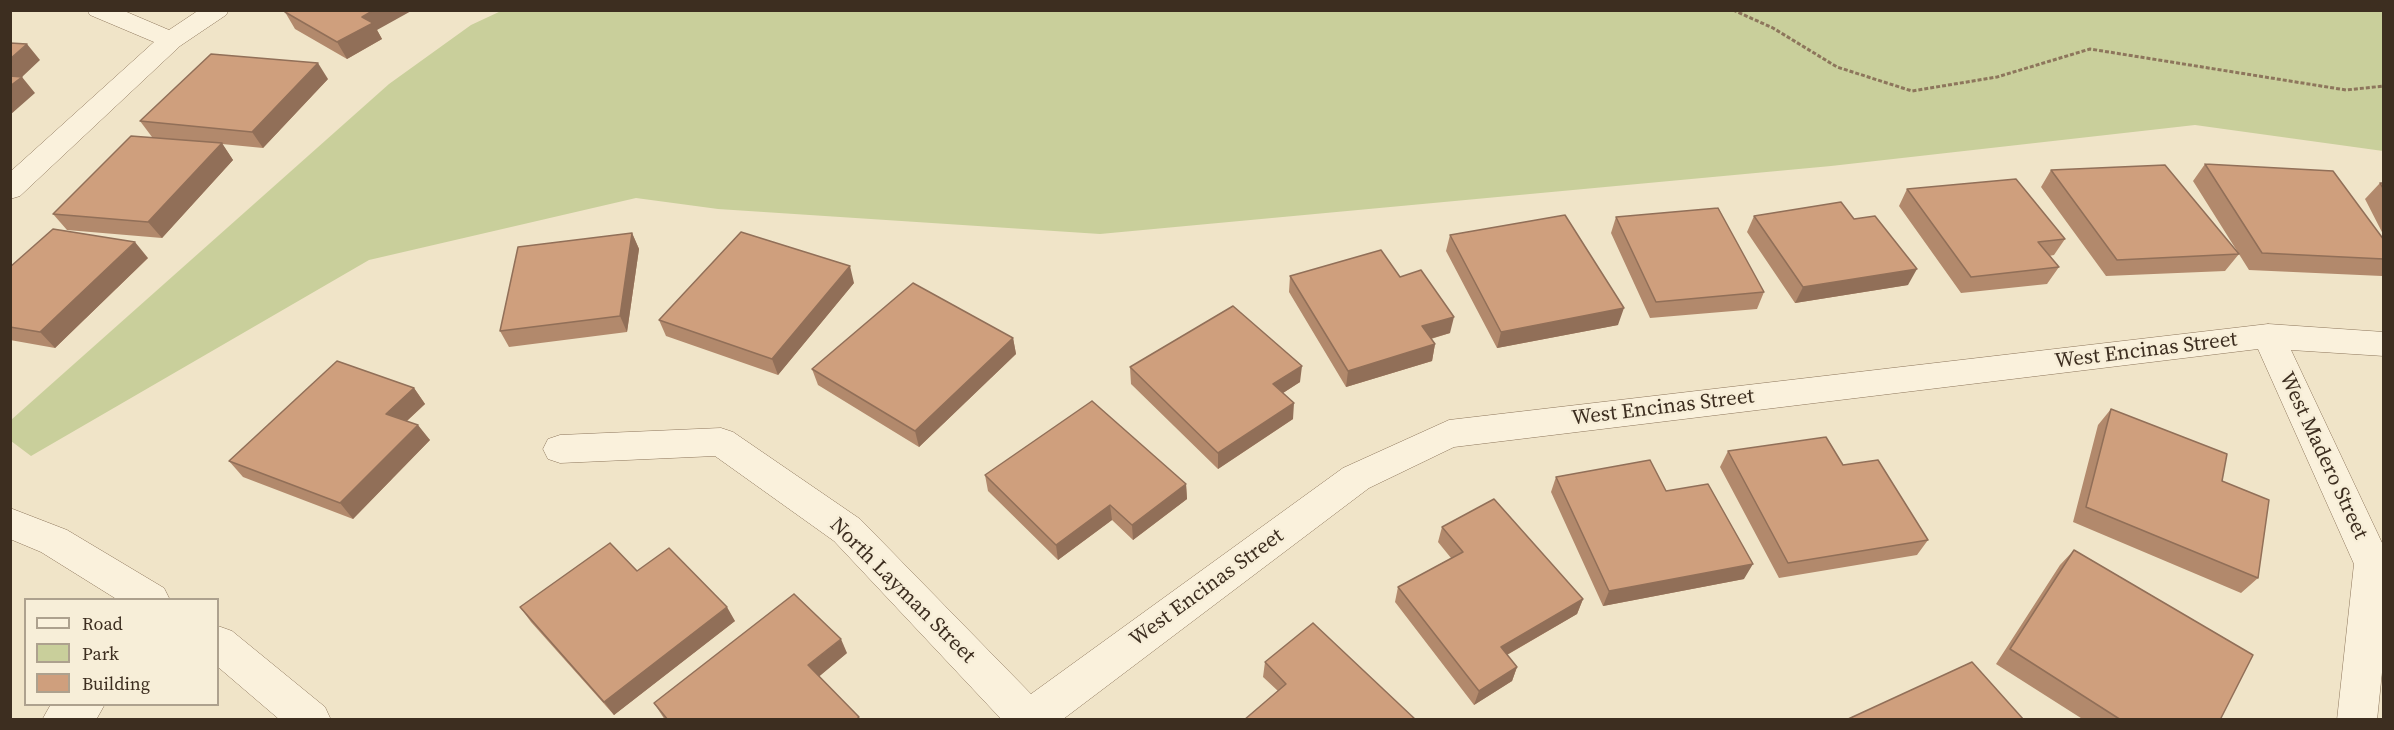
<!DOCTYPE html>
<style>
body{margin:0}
#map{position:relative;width:2394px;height:730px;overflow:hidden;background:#f0e4c8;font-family:"Source Serif 4",serif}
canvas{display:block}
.frame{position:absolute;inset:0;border:12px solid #3d2e20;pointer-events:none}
.legend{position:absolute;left:24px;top:598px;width:195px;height:108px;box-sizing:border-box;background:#f7eed8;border:2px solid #ada18e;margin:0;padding:8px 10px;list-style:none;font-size:18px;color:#3d2e20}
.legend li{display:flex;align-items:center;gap:12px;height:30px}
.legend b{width:30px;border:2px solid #ada18e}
</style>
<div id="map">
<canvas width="2394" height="730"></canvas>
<div class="frame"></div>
<ul class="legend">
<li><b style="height:8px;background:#faf1dc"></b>Road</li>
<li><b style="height:16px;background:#c9cf9b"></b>Park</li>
<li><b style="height:16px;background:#cf9f7d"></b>Building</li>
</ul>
</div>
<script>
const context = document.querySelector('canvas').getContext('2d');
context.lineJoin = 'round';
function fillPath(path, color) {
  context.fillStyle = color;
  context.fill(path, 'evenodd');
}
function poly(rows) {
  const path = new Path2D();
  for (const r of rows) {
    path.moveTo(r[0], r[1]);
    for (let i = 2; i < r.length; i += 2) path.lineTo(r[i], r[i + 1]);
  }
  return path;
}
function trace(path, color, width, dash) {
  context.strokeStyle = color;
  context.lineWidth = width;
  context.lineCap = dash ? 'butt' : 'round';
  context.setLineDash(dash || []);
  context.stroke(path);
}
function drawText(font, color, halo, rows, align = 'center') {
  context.font = font + ' "Source Serif 4",serif';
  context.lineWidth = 5;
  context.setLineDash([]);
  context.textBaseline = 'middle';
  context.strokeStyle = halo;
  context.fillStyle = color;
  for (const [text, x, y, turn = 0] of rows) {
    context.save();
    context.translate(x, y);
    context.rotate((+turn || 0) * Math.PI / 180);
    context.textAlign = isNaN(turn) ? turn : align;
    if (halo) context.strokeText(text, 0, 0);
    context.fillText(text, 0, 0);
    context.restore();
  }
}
const green = poly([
 [501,11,2383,11,2383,151,2195,125,1831,166,1100,234,718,209,636,198,369,260,31,456,11,441,11,420,389,84,471,25]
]);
const path = poly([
 [1733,10,1773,28,1837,67,1912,91,1997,77,2090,49,2346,90,2384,86]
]);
const street = poly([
 [87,10,122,10,169,30,199,10,229,10,226,15,180,46,20,196,10,199,10,172,154,42,90,15,87,10],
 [2268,324,2384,332,2384,356,2291,350,2384,547,2384,653,2377,720,2337,720,2354,564,2258,349,1454,447,1369,488,1062,720,1002,720,834,541,715,456,560,463,548,459,543,449,548,439,560,435,721,428,733,432,860,519,1031,694,1343,468,1449,420,2268,324],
 [10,508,67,530,164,588,170,600,118,600,41,552,10,539,10,508],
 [218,626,232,631,325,707,331,720,280,720,218,667,218,626],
 [51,704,105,704,96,720,42,720,51,704]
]);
const wall = poly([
 [285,12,377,30,382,39,347,59,295,29],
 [328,79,263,148,222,144,233,160,162,238,67,230,53,214,152,137,140,121],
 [2205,164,2384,240,2384,275,2382,276,2249,270,2193,181],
 [2051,170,2239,254,2225,271,2106,276,2041,187],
 [2380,183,2384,183,2384,236,2365,199],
 [1907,189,2065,239,2054,255,2049,256,2059,267,2047,284,1961,293,1899,206],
 [1754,216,1854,219,1908,285,1795,303,1747,232],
 [1616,217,1764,292,1757,309,1650,318,1611,233],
 [632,233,639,249,627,332,509,347,500,331],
 [1450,235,1618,325,1497,348,1446,251],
 [148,258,55,348,10,340,10,267],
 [1290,276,1400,277,1450,333,1431,339,1435,344,1432,361,1346,387,1289,292],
 [854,283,778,375,666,336,659,320],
 [1013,338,1016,354,919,447,818,385,812,369],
 [1130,367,1300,382,1283,393,1293,419,1218,469,1131,384],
 [414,388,425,404,407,421,430,440,353,519,243,477,229,461],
 [2111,409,2222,481,2258,578,2241,593,2073,522,2098,425],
 [1728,451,1843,465,1928,540,1917,555,1779,578,1720,467],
 [985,475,1186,484,1187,499,1133,540,1112,520,1058,560,988,491],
 [1556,477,1666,491,1744,579,1603,606,1551,492],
 [1442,527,1583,599,1577,614,1507,655,1517,667,1512,681,1474,705,1395,602,1398,587,1451,558,1438,542],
 [2074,550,2220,720,2084,720,1996,664,2060,565],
 [637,571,735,621,614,715,531,622,520,607],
 [847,653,819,676,861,720,665,720,654,703],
 [1265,662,1416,720,1278,691,1263,677]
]);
const shadedWall = poly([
 [374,10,413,10,377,30,382,39,347,59,337,42,362,17],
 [27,44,40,60,22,77,35,93,10,115,10,59],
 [318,63,328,79,263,148,252,132],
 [222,143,233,160,162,238,148,222],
 [632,233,639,249,627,332,620,316],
 [135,242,148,258,55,348,40,332],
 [850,266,854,283,778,375,772,359],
 [1917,269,1908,285,1795,303,1803,287],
 [1624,308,1618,325,1497,348,1501,332],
 [1454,317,1450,333,1419,342,1422,326],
 [1013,338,1016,354,919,447,915,431],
 [1435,344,1432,361,1346,387,1348,371],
 [1302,366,1300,382,1272,400,1273,384],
 [414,388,425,404,398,429,386,414],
 [1294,403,1293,419,1218,469,1218,453],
 [418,425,430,440,353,519,340,503],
 [1186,484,1187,499,1133,540,1132,525],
 [1110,505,1112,520,1058,560,1056,545],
 [1753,564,1744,579,1603,606,1609,591],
 [1583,599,1577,614,1496,661,1501,647],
 [727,607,735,621,614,715,604,702],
 [841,639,847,653,815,680,808,665],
 [1517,667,1512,681,1474,705,1479,691]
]);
const building = poly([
 [289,10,374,10,362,17,373,23,337,42,285,12,289,10],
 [10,43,27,44,10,59,10,43],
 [211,54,318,63,252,132,140,121,211,54],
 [10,76,22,77,10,86,10,76],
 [131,136,222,143,148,222,53,214,131,136],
 [2205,164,2333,171,2384,240,2384,259,2262,253,2205,164],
 [2165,165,2239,254,2117,260,2051,170,2165,165],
 [2016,179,2065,239,2038,242,2059,267,1971,277,1907,189,2016,179],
 [2380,183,2384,183,2384,190,2380,183],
 [1841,202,1854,219,1875,216,1917,269,1803,287,1754,216,1841,202],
 [1718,208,1764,292,1656,302,1616,217,1718,208],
 [1565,215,1624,308,1501,332,1450,235,1565,215],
 [53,229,135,242,40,332,10,327,10,267,53,229],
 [741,232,850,266,772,359,659,320,741,232],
 [632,233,620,316,500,331,518,247,632,233],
 [1381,250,1400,277,1421,270,1454,317,1422,326,1435,344,1348,371,1290,276,1381,250],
 [913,283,1013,338,915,431,812,369,913,283],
 [1233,306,1302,366,1273,384,1294,403,1218,453,1130,367,1233,306],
 [337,361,414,388,386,414,418,425,340,503,229,461,337,361],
 [1092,401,1186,484,1132,525,1110,505,1056,545,985,475,1092,401],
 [2111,409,2227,454,2222,481,2269,500,2258,578,2086,507,2111,409],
 [1826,437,1843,465,1878,460,1928,540,1788,563,1728,451,1826,437],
 [1650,460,1666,491,1708,484,1753,564,1609,591,1556,477,1650,460],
 [1494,499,1583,599,1501,647,1517,667,1479,691,1398,587,1463,552,1442,527,1494,499],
 [610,543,637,571,669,548,727,607,604,702,520,607,610,543],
 [2074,550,2253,655,2220,720,2121,720,2010,649,2074,550],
 [794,594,841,639,808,665,859,717,856,720,668,720,654,703,794,594],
 [1313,623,1416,720,1244,720,1286,684,1265,662,1313,623],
 [1972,662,2024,720,1846,720,1972,662]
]);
const streetNames = [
 ["West Encinas Street",2146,351,-7],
 ["West Encinas Street",1663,408,-7],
 ["West Madero Street",2323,456,65],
 ["West Encinas Street",1207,588,-36],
 ["North Layman Street",902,591,45]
];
fillPath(green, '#c9cf9b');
trace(street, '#8d765c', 1);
trace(path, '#8d765c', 3, [4, 2]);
fillPath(street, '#faf1dc');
fillPath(wall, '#b2896c');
fillPath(shadedWall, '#916f58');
fillPath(building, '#cf9f7d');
trace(building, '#916f58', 1.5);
drawText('21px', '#3d2e20', '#f7eed8', streetNames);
</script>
